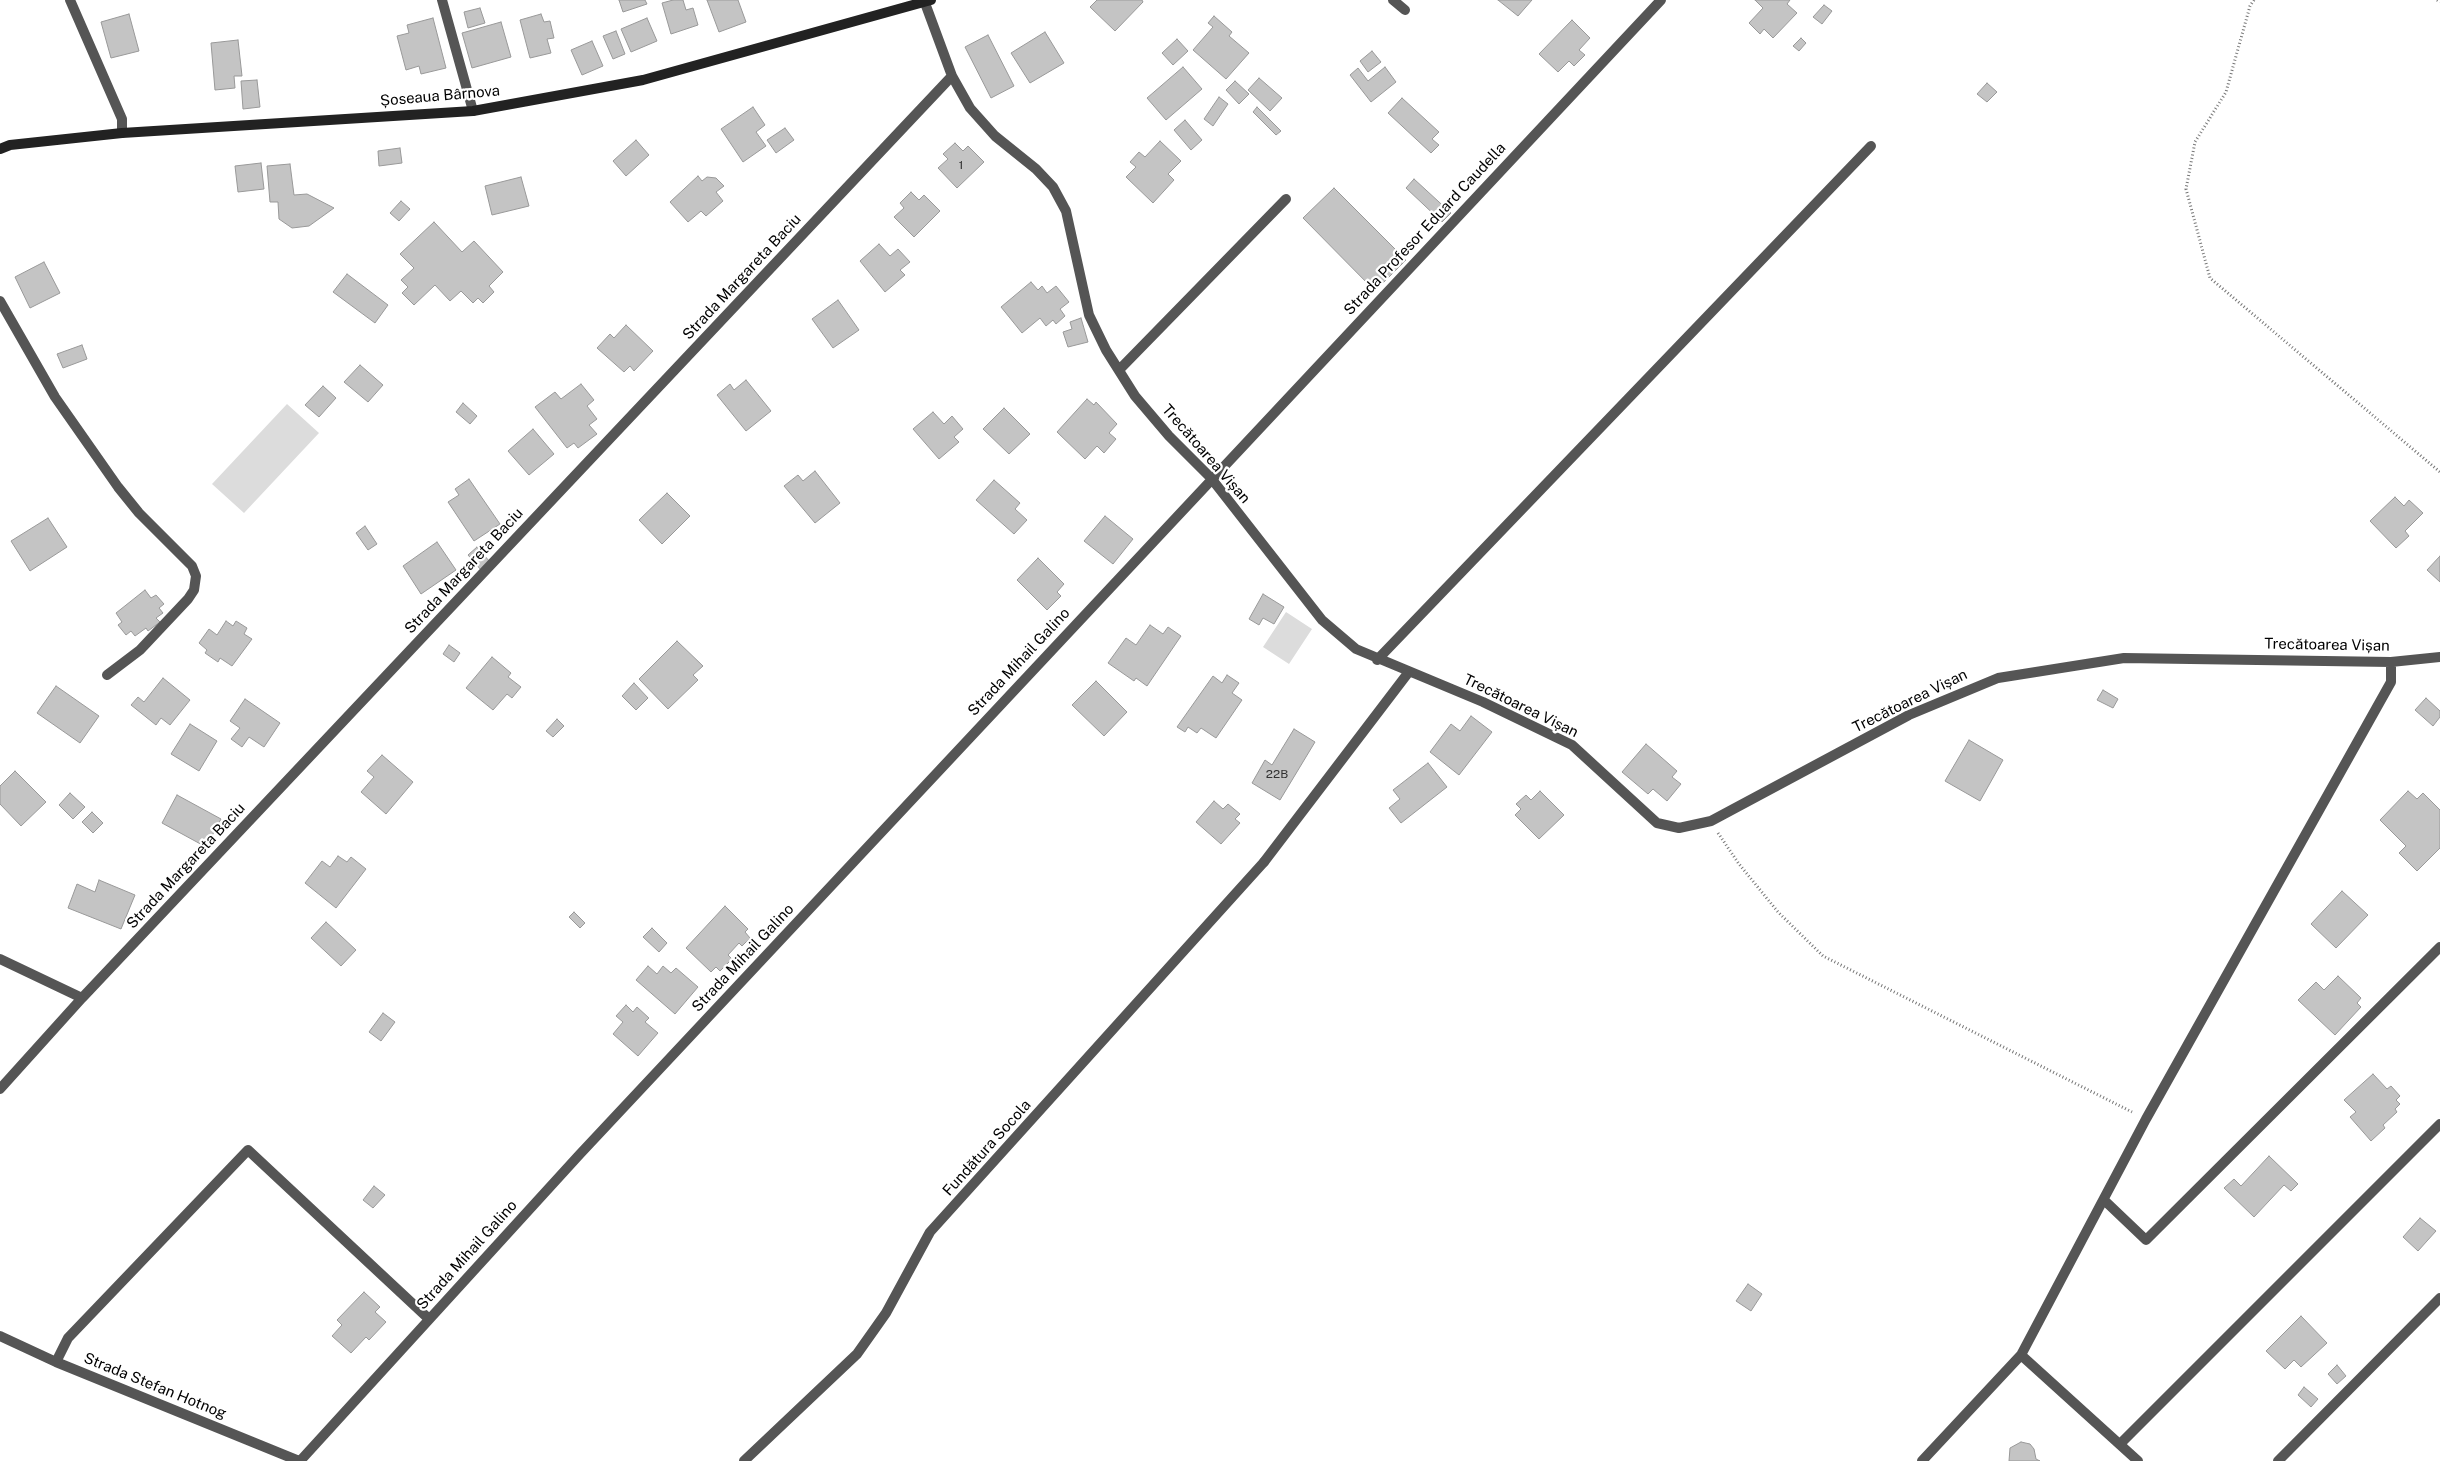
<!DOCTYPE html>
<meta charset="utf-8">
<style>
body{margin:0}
canvas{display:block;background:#fff}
</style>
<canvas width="2440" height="1461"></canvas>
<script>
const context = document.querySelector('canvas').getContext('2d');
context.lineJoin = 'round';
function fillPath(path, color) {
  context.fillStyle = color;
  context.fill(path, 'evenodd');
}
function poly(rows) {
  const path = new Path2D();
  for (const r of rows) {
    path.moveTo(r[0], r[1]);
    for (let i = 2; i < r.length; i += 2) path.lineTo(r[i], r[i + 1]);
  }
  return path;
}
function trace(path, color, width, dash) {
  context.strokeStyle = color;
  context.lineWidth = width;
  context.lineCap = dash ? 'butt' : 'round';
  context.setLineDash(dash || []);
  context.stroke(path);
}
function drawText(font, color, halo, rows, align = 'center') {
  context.font = font + ' "Public Sans",sans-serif';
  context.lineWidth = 4.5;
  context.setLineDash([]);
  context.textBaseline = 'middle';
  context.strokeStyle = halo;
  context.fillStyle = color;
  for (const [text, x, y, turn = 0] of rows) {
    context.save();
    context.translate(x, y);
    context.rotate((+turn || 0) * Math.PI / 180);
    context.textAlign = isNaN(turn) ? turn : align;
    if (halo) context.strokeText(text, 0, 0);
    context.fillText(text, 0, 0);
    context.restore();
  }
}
const green = poly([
 [287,404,319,433,244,513,212,484],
 [1286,612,1312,629,1289,664,1263,647]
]);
const building = poly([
 [619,0,645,0,647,4,623,12,619,0],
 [673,0,683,0,686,10,693,8,698,25,671,34,662,3,673,0],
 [707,0,738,0,746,22,719,32,707,0],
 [1097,0,1142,0,1143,2,1115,31,1090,7,1097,0],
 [1498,0,1532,0,1518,16,1498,0],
 [1755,0,1790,0,1787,4,1797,13,1773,38,1764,29,1760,34,1749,23,1763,8,1755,0],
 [1824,5,1832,11,1822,24,1813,17,1824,5],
 [480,8,485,23,468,28,464,12,480,8],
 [129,14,139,51,111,58,101,22,129,14],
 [541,14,544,22,550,21,554,38,547,39,551,53,530,58,520,20,541,14],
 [1214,16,1232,32,1229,36,1249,53,1226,79,1193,50,1213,27,1208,23,1214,16],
 [433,18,446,68,421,74,419,66,406,70,397,36,409,33,407,25,433,18],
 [647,18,657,41,631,52,621,29,647,18],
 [1572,20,1590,38,1579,50,1585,55,1574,66,1569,61,1558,72,1539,54,1572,20],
 [501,22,511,57,472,68,462,33,501,22],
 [616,31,625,54,613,59,603,36,616,31],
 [1045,32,1064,63,1030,83,1011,53,1045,32],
 [988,35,1014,86,991,98,965,47,988,35],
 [1801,38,1806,43,1799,51,1793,46,1801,38],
 [1177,39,1188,51,1173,65,1162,53,1177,39],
 [238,40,242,76,234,76,235,88,215,90,211,43,238,40],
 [592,41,603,66,582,75,571,50,592,41],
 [1372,51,1381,62,1368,72,1360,61,1372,51],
 [1183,67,1202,89,1166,120,1147,98,1183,67],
 [1385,67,1396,82,1371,102,1350,75,1358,68,1368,81,1385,67],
 [1259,78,1282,98,1270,111,1248,90,1259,78],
 [257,80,260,107,243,109,241,81,257,80],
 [1235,81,1249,94,1239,104,1226,90,1235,81],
 [1987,83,1997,92,1987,102,1977,94,1987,83],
 [1219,97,1228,104,1213,126,1204,119,1219,97],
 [1402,98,1439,132,1432,139,1439,145,1431,153,1388,113,1402,98],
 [753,107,765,125,756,132,766,146,743,162,721,129,753,107],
 [1257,107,1281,131,1276,135,1253,112,1257,107],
 [1185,120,1202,140,1191,150,1174,130,1185,120],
 [785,128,794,140,776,153,767,140,785,128],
 [636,140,649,155,626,176,613,161,636,140],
 [1160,141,1181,161,1168,174,1174,180,1153,203,1126,177,1136,167,1130,162,1139,152,1145,157,1160,141],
 [955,143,963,151,968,146,984,162,957,188,938,168,948,159,943,154,955,143],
 [400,148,402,163,379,166,378,151,400,148],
 [261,163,264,189,238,192,235,166,261,163],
 [290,164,294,195,307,194,334,208,309,226,292,228,279,219,278,202,270,202,267,166,290,164],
 [698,176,702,181,707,177,716,178,724,186,716,192,723,201,706,216,701,211,688,222,670,202,698,176],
 [521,177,529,206,492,215,485,186,521,177],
 [1414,179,1451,213,1442,222,1406,188,1414,179],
 [1334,188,1406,260,1375,291,1303,218,1334,188],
 [911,192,919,200,924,195,940,211,914,237,894,217,904,208,900,203,911,192],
 [401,201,410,209,399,221,390,213,401,201],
 [434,222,462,252,474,241,503,272,489,286,494,292,483,303,478,298,473,303,461,291,450,301,435,285,414,305,402,293,408,287,401,280,414,268,400,254,434,222],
 [879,244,890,256,898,249,910,262,900,270,905,275,885,292,860,261,879,244],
 [44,262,60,293,30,308,15,277,44,262],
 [347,274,388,305,375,323,333,292,347,274],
 [1031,282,1038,290,1042,286,1047,293,1056,286,1069,302,1060,309,1065,316,1056,324,1053,320,1046,326,1040,318,1022,333,1001,307,1031,282],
 [838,300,859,330,833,348,812,319,838,300],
 [1081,318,1088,342,1068,347,1063,332,1072,329,1070,322,1081,318],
 [626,325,653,351,634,371,630,366,624,372,597,348,610,334,614,338,626,325],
 [82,345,87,359,63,368,57,354,82,345],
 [360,365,383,385,368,402,344,382,360,365],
 [746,380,771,411,746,431,717,395,730,384,734,390,746,380],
 [581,384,594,400,587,406,597,419,589,425,597,434,578,448,574,443,567,448,535,407,555,392,561,399,581,384],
 [323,386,336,398,319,417,305,405,323,386],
 [1087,399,1094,405,1096,402,1117,424,1109,433,1116,439,1104,453,1097,446,1085,459,1057,432,1087,399],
 [463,403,477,416,470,424,456,412,463,403],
 [1004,408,1030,434,1009,454,983,429,1004,408],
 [933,412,944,424,952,416,963,429,954,437,959,442,939,459,913,429,933,412],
 [533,429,554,454,529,475,508,451,533,429],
 [815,471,840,503,815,523,784,486,798,475,803,481,815,471],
 [469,479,500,524,474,541,448,502,459,495,455,489,469,479],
 [994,480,1020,503,1015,509,1027,520,1014,534,976,500,994,480],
 [667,493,690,516,662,544,639,520,667,493],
 [2395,497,2404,506,2409,500,2423,513,2405,531,2409,536,2396,548,2370,521,2395,497],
 [1105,516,1133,539,1113,564,1084,541,1105,516],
 [48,518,67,547,30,571,11,541,48,518],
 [365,526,377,544,368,550,356,533,365,526],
 [437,542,456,570,421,594,403,566,437,542],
 [477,547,490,562,481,570,468,555,477,547],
 [2440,556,2440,582,2427,570,2440,556],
 [1038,558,1064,584,1057,592,1061,596,1047,610,1017,580,1038,558],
 [145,590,151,598,156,595,164,604,159,608,163,613,156,618,160,622,148,631,146,628,135,636,131,631,126,635,118,625,122,622,116,613,145,590],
 [1263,594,1284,607,1274,624,1263,618,1259,625,1249,619,1263,594],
 [226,621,233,626,236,621,247,628,244,634,252,639,232,666,220,658,218,662,205,653,207,650,199,643,209,629,217,635,226,621],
 [1150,625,1163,634,1168,627,1181,636,1147,686,1136,678,1134,681,1108,663,1126,638,1136,645,1150,625],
 [677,641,703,666,693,675,698,680,668,709,639,679,677,641],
 [449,645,460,653,454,662,443,654,449,645],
 [492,657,511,673,508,677,521,687,512,698,507,694,493,710,466,688,492,657],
 [1227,675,1239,683,1232,693,1242,700,1216,738,1201,728,1197,733,1188,727,1185,732,1177,727,1213,676,1222,683,1227,675],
 [163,678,190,700,170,725,161,718,156,725,131,705,138,697,144,702,163,678],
 [1096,681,1127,712,1104,736,1072,705,1096,681],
 [634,683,648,698,636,710,622,696,634,683],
 [56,686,99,716,80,743,37,713,56,686],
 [2103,690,2118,699,2113,708,2097,700,2103,690],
 [2426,698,2440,711,2440,717,2433,726,2415,710,2426,698],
 [245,699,280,723,264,747,249,737,242,747,231,739,240,728,230,721,245,699],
 [1471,716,1492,732,1459,775,1430,752,1451,724,1460,731,1471,716],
 [557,719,564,726,553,737,546,731,557,719],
 [190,724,217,741,199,771,171,754,190,724],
 [1294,729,1315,742,1280,800,1252,783,1265,760,1272,765,1294,729],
 [1969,740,2003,760,1980,801,1945,781,1969,740],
 [1646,744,1677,771,1672,777,1681,784,1667,801,1653,789,1648,794,1622,772,1646,744],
 [382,755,413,782,386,814,361,792,374,777,367,771,382,755],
 [1428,763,1447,787,1401,823,1389,808,1400,799,1393,790,1428,763],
 [15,771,46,802,21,826,0,804,0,786,15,771],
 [1540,791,1564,815,1539,839,1515,815,1521,809,1516,804,1526,795,1531,800,1540,791],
 [2408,791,2417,799,2423,793,2440,810,2440,848,2417,871,2399,853,2406,846,2380,820,2408,791],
 [70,793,85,807,73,819,59,805,70,793],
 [177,795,221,819,206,847,162,823,177,795],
 [1214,801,1223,809,1228,804,1240,814,1235,819,1240,823,1221,844,1196,822,1214,801],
 [92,812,103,823,93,833,82,822,92,812],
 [338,856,347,862,351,857,366,869,336,908,305,883,322,861,330,867,338,856],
 [99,880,135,895,121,929,68,908,77,884,95,892,99,880],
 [2342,891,2368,915,2336,948,2311,924,2342,891],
 [725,906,748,929,745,932,750,938,742,946,739,943,728,955,732,959,720,971,716,967,711,972,686,948,725,906],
 [574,912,585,923,580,928,569,917,574,912],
 [326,922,356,950,341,966,311,938,326,922],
 [652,928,667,943,659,952,643,937,652,928],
 [648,966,657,974,663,966,671,973,676,968,698,987,675,1014,636,980,648,966],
 [2338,976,2361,998,2357,1003,2361,1007,2335,1035,2298,1000,2316,982,2324,990,2338,976],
 [626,1005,633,1012,637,1007,649,1018,645,1022,658,1033,638,1056,613,1034,623,1022,616,1016,626,1005],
 [383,1013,395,1022,381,1041,369,1032,383,1013],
 [2373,1074,2387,1089,2391,1086,2400,1096,2396,1100,2400,1104,2395,1109,2397,1112,2383,1125,2385,1128,2371,1141,2350,1117,2356,1112,2344,1100,2373,1074],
 [2269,1156,2298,1184,2291,1191,2284,1185,2254,1217,2224,1188,2234,1179,2241,1186,2269,1156],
 [374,1186,385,1195,373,1208,363,1200,374,1186],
 [2420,1218,2436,1231,2418,1251,2403,1237,2420,1218],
 [1748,1284,1762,1294,1751,1311,1736,1301,1748,1284],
 [364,1292,380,1307,375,1312,386,1322,369,1340,366,1337,351,1353,332,1336,342,1325,337,1320,364,1292],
 [2301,1316,2327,1343,2301,1367,2294,1360,2285,1369,2266,1351,2301,1316],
 [2337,1365,2346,1376,2337,1384,2328,1374,2337,1365],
 [2304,1387,2318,1399,2311,1407,2298,1395,2304,1387],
 [2021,1442,2030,1444,2034,1449,2036,1459,2040,1461,2009,1461,2010,1448,2021,1442]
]);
const path = poly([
 [2254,0,2250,6,2226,92,2195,142,2186,189,2210,278,2440,472],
 [2437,0,2440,2],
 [1718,833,1739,864,1778,912,1823,956,2132,1112]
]);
const service = poly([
 [744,1461,857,1354,886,1313,930,1232,1264,862]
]);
const minor = poly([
 [70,0,122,119,122,133],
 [442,0,473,111],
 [1393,0,1405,10],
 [925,3,952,76,970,108,995,136,1036,169,1053,187,1066,211,1089,315,1106,350,1135,396,1169,436,1211,478,1322,620,1356,649,1483,702,1572,745,1657,823,1679,828,1711,821,1909,715,1998,678,2124,658,2391,662,2440,657],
 [0,301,55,397,118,487,139,513,192,566,196,576,194,590,188,599,140,650,107,675],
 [1119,370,1286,199],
 [1377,660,1871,146],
 [1264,862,1408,673],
 [0,959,82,998],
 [0,1089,82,998,952,76],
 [2104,1200,2146,1240,2440,947],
 [0,1336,56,1362,299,1461],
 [2021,1355,2138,1461],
 [56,1362,68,1338,248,1150,429,1319],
 [2120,1444,2440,1124],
 [300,1461,580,1154,1661,0],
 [1922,1461,2021,1355,2146,1119,2391,682,2391,662],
 [2278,1461,2440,1298]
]);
const secondary = poly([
 [0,149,10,145,122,133,473,111,643,80,931,0]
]);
const numberNames = [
 ["1",961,165],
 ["22B",1277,774]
];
const streetNames = [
 ["Șoseaua Bârnova",440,96,-5],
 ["Strada Profesor Eduard Caudella",1425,229,-47],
 ["Strada Margareta Baciu",742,277,-47],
 ["Trecătoarea Vișan",1206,454,49],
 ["Strada Margareta Baciu",464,571,-47],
 ["Trecătoarea Vișan",2327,645,1],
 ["Strada Mihail Galino",1019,662,-47],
 ["Trecătoarea Vișan",1910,701,-26],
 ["Trecătoarea Vișan",1521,706,26],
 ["Strada Margareta Baciu",186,866,-47],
 ["Strada Mihail Galino",743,958,-47],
 ["Fundătura Socola",987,1148,-48],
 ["Strada Mihail Galino",467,1255,-48],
 ["Strada Stefan Hotnog",155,1386,22]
];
fillPath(green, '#dcdcdc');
fillPath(building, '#c4c4c4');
trace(building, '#999', 1);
trace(path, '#777', 3, [1, 2.5]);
trace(service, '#555', 10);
trace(minor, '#555', 10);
trace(secondary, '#222', 10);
drawText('12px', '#313131', null, numberNames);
drawText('15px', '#000', '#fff', streetNames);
</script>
